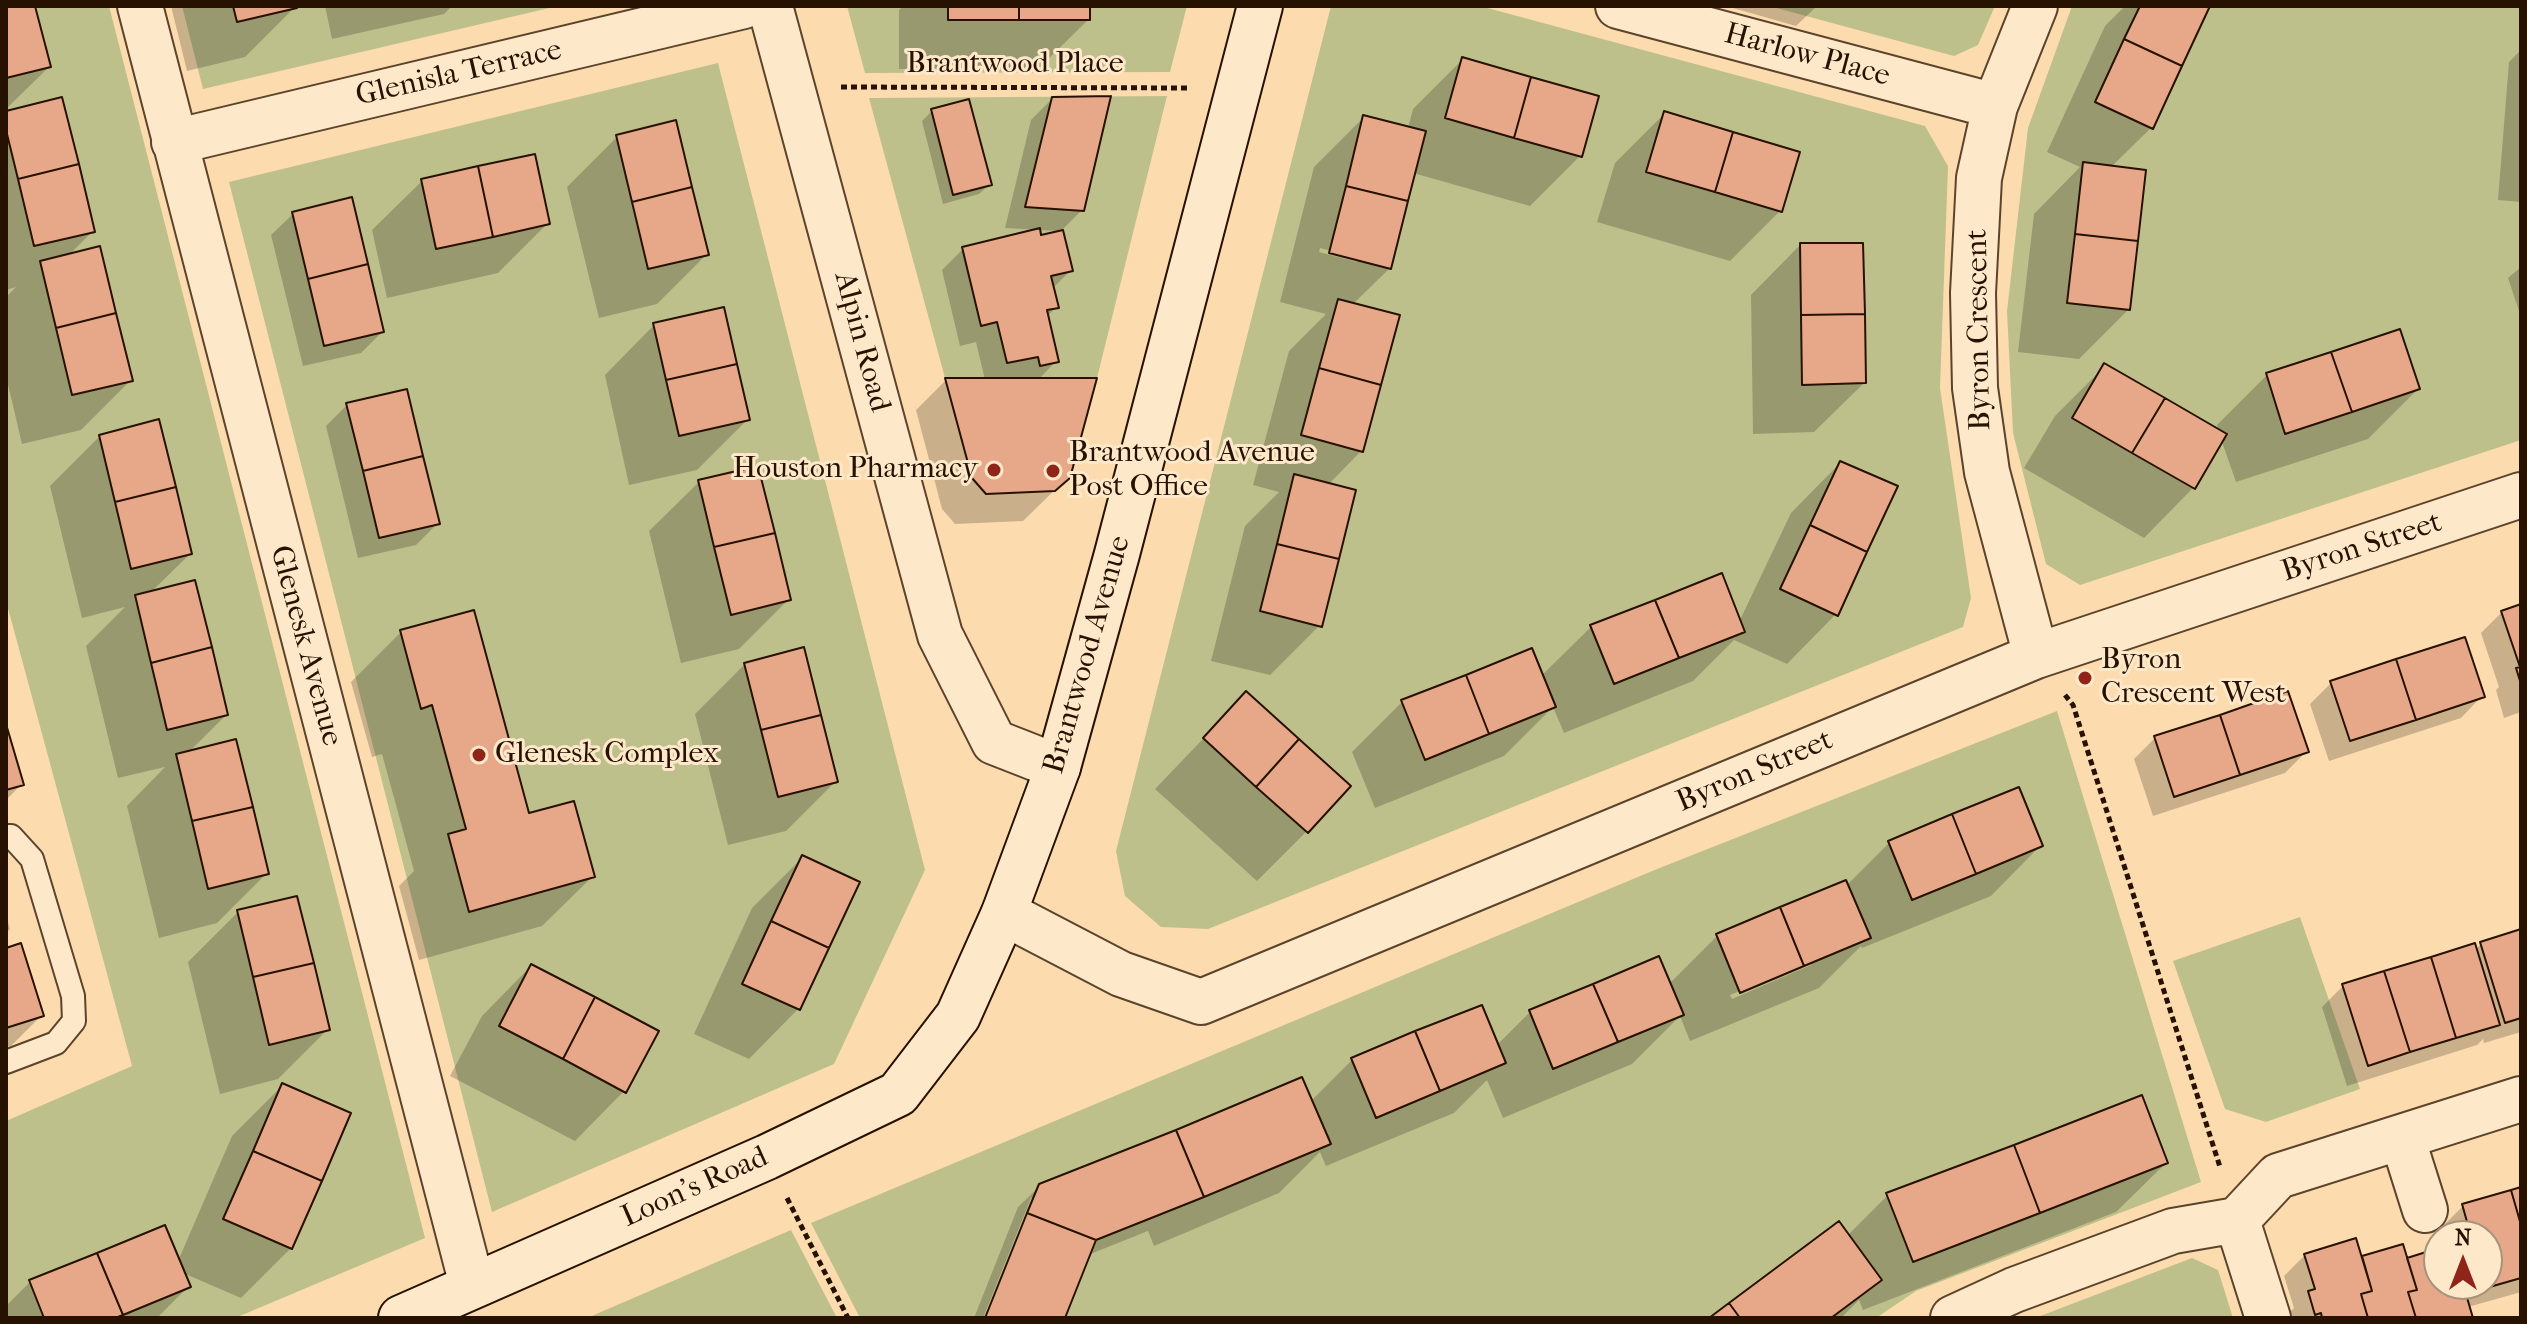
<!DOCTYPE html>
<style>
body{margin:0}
#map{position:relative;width:2527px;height:1324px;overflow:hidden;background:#fcdcae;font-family:"IM FELL French Canon",serif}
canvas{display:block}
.frame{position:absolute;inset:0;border:8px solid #271201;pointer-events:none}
.north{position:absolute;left:2423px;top:1220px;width:80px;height:80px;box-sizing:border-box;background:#fde8ca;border:2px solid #a7927a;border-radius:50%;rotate:0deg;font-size:22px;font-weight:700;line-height:32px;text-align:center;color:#271201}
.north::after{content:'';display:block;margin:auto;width:28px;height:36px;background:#8f2418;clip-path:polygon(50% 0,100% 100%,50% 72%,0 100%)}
</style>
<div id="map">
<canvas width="2527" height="1324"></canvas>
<div class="frame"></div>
<div class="north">N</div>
</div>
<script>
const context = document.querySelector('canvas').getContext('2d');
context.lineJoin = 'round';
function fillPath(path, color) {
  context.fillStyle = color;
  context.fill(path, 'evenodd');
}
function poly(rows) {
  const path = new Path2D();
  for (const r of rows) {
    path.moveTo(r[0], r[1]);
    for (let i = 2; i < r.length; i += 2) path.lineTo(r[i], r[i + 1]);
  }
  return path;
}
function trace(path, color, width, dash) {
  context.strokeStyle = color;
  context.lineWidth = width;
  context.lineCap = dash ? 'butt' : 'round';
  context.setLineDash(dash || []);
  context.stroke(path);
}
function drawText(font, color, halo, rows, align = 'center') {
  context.font = font + ' "IM FELL French Canon",serif';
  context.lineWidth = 6;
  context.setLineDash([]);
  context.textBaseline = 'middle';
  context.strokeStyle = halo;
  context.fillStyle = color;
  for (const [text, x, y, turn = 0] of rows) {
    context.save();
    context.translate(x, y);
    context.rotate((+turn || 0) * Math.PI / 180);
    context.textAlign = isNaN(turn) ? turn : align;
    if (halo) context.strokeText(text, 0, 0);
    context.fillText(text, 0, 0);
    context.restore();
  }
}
const green = poly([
 [6,6,109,6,425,1238,235,1318,6,1318,6,1121,132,1066,6,601],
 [182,6,558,6,203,89],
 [847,6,1187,6,1170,72,865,73],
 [1331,6,1480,6,1925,126,1948,166,1940,388,1971,598,1963,627,1208,929,1161,927,1125,896,1116,851],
 [1769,6,1995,6,1978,45,1954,56],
 [2072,6,2521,6,2521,440,2080,585,2046,564,2013,433,2007,311,2028,128],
 [718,63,925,870,834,1064,492,1212,229,182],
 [1167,96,1097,378,945,378,869,98],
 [2057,711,2201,1182,1916,1291,1876,1318,860,1318,811,1223,1657,869],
 [2300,917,2360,1089,2266,1122,2225,1109,2173,961],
 [791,1230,837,1318,587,1318],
 [2192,1258,2218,1270,2233,1318,2035,1318]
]);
const shadow = poly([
 [6,6,34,6,49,67,6,109],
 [171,6,295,6,295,7,245,57,187,71],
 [325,6,452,6,444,14,332,39],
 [903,6,1088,6,1088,20,1038,69,899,69,899,10],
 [1726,6,1817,6,1796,26],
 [2125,6,2208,6,2152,127,2111,167,2129,309,2079,359,2018,352,2034,214,2080,167,2047,152,2105,26],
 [2521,50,2521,202,2498,200,2509,62],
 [1463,59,1580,156,1530,206,1413,173,1390,268,1352,305,1361,451,1328,485,1320,625,1270,675,1211,661,1245,526,1279,492,1253,485,1289,351,1326,314,1280,302,1314,167,1364,117,1408,128,1413,109],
 [1320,248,1357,258,1357,262,1319,252],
 [1052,99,1082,210,1061,231,1038,230,1040,237,1071,270,1052,289,1056,307,1046,318,1056,361,1038,380,1068,477,1023,521,955,524,942,509,916,410,946,380,985,380,976,342,960,346,942,270,963,249,1038,230,1005,228,1031,120],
 [932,111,990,184,979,194,943,204,922,121],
 [6,113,93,231,68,256,131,380,81,430,22,444,6,376,6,297,16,287,6,290],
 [1665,113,1780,211,1730,261,1597,222,1615,163],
 [617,137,707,254,657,304,599,318,567,187],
 [422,181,548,223,498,273,387,298,372,230],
 [293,214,382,332,361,353,303,366,271,235],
 [1800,245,1864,383,1814,432,1753,434,1751,295],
 [2521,267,2521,317,2508,278],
 [654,325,747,420,697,470,629,485,605,375],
 [2398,331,2418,389,2368,439,2236,482,2221,439,2193,488,2144,538,2024,468,2055,416,2105,366,2219,431,2217,425,2267,375],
 [347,405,437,524,416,545,358,558,326,426],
 [100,436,190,554,150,593,226,715,188,753,267,873,217,923,159,938,127,806,165,767,118,778,86,646,125,607,82,618,50,486],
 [1840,463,1836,614,1787,664,1734,640,1693,681,1564,733,1553,707,1504,756,1375,808,1352,752,1402,702,1531,651,1541,676,1591,627,1739,622,1791,513],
 [699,482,789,599,739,649,681,663,649,531],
 [2521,606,2521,712,2504,718,2496,690,2499,687,2481,633,2502,612],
 [401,632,528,815,592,877,542,926,419,960,399,886,414,871,382,754,372,757,351,682],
 [745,664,836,781,786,831,728,845,695,714],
 [2331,683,2482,696,2461,718,2329,761,2310,704],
 [1246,694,1307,831,1257,881,1155,789],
 [6,731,22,784,6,800],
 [2155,738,2306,752,2285,773,2153,816,2134,759],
 [1889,843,2040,846,1991,896,1862,948,1861,946,1819,988,1690,1041,1680,1016,1632,1064,1503,1118,1487,1080,1454,1113,1326,1166,1320,1152,1279,1193,1154,1246,1148,1231,1088,1255,1062,1318,987,1318,1035,1198,1031,1198,983,1318,974,1318,1018,1207,1040,1186,1311,1101,1352,1060,1497,1045,1530,1012,1658,959,1669,984,1717,936,1845,882,1847,885],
 [1811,961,1811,965,1732,999,1730,995],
 [802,858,857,883,798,1009,749,1059,694,1034,752,908],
 [238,912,328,1029,278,1079,220,1094,188,962],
 [6,915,10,929,6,933],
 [2521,931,2521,1032,2484,1043,2483,1039,2477,1045,2347,1086,2322,1007,2343,986,2475,950,2481,944],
 [6,950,42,1015,11,1046,6,1047],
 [531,966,624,1091,575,1141,450,1076,482,1016],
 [282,1086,291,1248,241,1298,183,1273,188,1287,157,1318,6,1318,6,1306,30,1282,178,1261,232,1136],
 [2166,1163,2116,1212,1863,1310,1859,1300,1841,1318,1713,1318,1847,1236,1888,1195],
 [2521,1189,2521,1292,2468,1307,2471,1318,2289,1318,2288,1314,2294,1308,2284,1276,2305,1255,2360,1259,2402,1246,2406,1260,2439,1250,2439,1284,2487,1284,2487,1236,2444,1236,2442,1227,2463,1206]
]);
const building = poly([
 [35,6,51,67,6,78,6,7,35,6],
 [233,6,297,6,297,8,237,22,233,6],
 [948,6,1019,6,1019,20,948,20,948,6],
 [1019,6,1090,6,1090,20,1019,20,1019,6],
 [2140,6,2210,6,2182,66,2124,39,2140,6],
 [2124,39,2182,66,2153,129,2095,102,2124,39],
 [1462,57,1531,77,1514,138,1445,118,1462,57],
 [1531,77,1599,96,1582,157,1514,138,1531,77],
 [1111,96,1084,211,1025,207,1052,97,1111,96],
 [62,97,79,164,18,179,6,130,6,111,62,97],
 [969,99,992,185,953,195,931,109,969,99],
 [1664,111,1733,132,1715,192,1646,172,1664,111],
 [1363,115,1426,131,1408,201,1346,186,1363,115],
 [676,120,692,187,632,202,616,135,676,120],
 [1733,132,1800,152,1782,212,1715,192,1733,132],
 [535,154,550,224,493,237,478,166,535,154],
 [2083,162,2146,170,2138,241,2075,234,2083,162],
 [79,164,95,232,34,246,18,179,79,164],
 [478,166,493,237,436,249,421,179,478,166],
 [1346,186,1408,201,1391,269,1329,253,1346,186],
 [692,187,709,255,648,269,632,202,692,187],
 [352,197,368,264,308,279,292,212,352,197],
 [1040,228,1041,235,1063,230,1073,271,1051,276,1059,308,1047,310,1059,362,1040,366,1038,357,1007,363,997,322,981,326,962,247,1040,228],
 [2075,234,2138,241,2130,310,2067,303,2075,234],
 [1800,243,1863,243,1865,314,1801,315,1800,243],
 [100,246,116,313,56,328,40,261,100,246],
 [368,264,384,332,324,346,308,279,368,264],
 [1338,299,1400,315,1381,385,1319,368,1338,299],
 [724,307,737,364,666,380,653,323,724,307],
 [116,313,133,381,72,395,56,328,116,313],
 [1865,314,1866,383,1802,385,1801,315,1865,314],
 [2400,329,2420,389,2352,412,2331,352,2400,329],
 [2331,352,2352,412,2285,434,2266,373,2331,352],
 [2104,363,2165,398,2132,453,2072,418,2104,363],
 [737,364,750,420,679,436,666,380,737,364],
 [1319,368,1381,385,1363,452,1301,435,1319,368],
 [945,378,1097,378,1070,478,1055,491,986,494,972,478,945,378],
 [407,389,423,456,363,471,346,403,407,389],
 [2165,398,2227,434,2195,489,2132,453,2165,398],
 [159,419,176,487,115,502,99,435,159,419],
 [423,456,440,524,379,538,363,471,423,456],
 [1840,461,1898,486,1867,552,1810,525,1840,461],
 [758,466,775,533,714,547,698,480,758,466],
 [1294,474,1356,490,1339,559,1277,544,1294,474],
 [176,487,192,554,131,569,115,502,176,487],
 [1810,525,1867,552,1838,616,1780,589,1810,525],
 [775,533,791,600,731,615,714,547,775,533],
 [1277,544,1339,559,1322,627,1260,611,1277,544],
 [1722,573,1745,632,1679,658,1655,600,1722,573],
 [195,580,212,647,151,663,135,595,195,580],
 [1655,600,1679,658,1614,684,1590,625,1655,600],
 [2521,604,2521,684,2516,668,2520,667,2501,611,2521,604],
 [474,610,529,813,574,801,595,877,469,912,448,834,466,829,432,705,421,709,400,630,474,610],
 [2465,637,2485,697,2416,720,2396,659,2465,637],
 [212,647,228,715,167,730,151,663,212,647],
 [804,647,821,715,761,730,744,663,804,647],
 [1532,648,1556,707,1489,734,1466,675,1532,648],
 [2396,659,2416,720,2350,741,2330,681,2396,659],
 [1466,675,1489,734,1425,760,1401,700,1466,675],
 [1246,691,1299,739,1256,787,1203,738,1246,691],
 [2288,691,2309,752,2240,775,2220,715,2288,691],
 [821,715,838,782,778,797,761,730,821,715],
 [2220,715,2240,775,2174,797,2154,736,2220,715],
 [6,724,24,785,6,790,6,724],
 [236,739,253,807,192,821,176,754,236,739],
 [1299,739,1351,786,1308,833,1256,787,1299,739],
 [2019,787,2043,846,1976,874,1952,814,2019,787],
 [253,807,269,874,208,889,192,821,253,807],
 [1952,814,1976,874,1912,900,1888,841,1952,814],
 [802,855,860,882,829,948,771,921,802,855],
 [1846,880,1871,938,1804,966,1780,907,1846,880],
 [297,896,314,963,253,977,237,910,297,896],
 [1780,907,1804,966,1740,993,1716,934,1780,907],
 [771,921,829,948,800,1010,742,984,771,921],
 [2521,929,2521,1018,2505,1023,2480,942,2521,929],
 [21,943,44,1016,6,1028,6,948,21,943],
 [2475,943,2500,1025,2456,1038,2431,957,2475,943],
 [1659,956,1684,1015,1618,1042,1593,984,1659,956],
 [2431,957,2456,1038,2410,1052,2384,971,2431,957],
 [314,963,330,1030,269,1045,253,977,314,963],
 [531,964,595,997,563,1059,499,1026,531,964],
 [2384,971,2410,1052,2368,1066,2342,984,2384,971],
 [1593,984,1618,1042,1553,1069,1529,1010,1593,984],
 [595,997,659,1031,626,1093,563,1059,595,997],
 [1482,1005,1506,1063,1440,1091,1415,1031,1482,1005],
 [1415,1031,1440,1091,1376,1118,1351,1058,1415,1031],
 [1302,1077,1331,1144,1204,1197,1176,1130,1302,1077],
 [282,1083,351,1113,322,1181,253,1151,282,1083],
 [2142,1095,2168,1163,2040,1213,2014,1145,2142,1095],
 [1176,1130,1204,1197,1096,1240,1027,1213,1039,1184,1176,1130],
 [2014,1145,2040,1213,1913,1262,1886,1193,2014,1145],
 [253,1151,322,1181,292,1249,223,1219,253,1151],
 [2521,1187,2521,1225,2511,1190,2521,1187],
 [2511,1190,2521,1225,2521,1278,2486,1288,2487,1236,2471,1236,2462,1204,2511,1190],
 [1027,1213,1096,1240,1065,1318,985,1318,1027,1213],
 [1839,1221,1882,1280,1831,1318,1740,1318,1729,1303,1839,1221],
 [165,1225,191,1287,123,1315,97,1253,165,1225],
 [2356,1238,2372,1291,2361,1294,2368,1318,2322,1318,2321,1313,2315,1315,2308,1291,2315,1289,2304,1254,2356,1238],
 [2403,1244,2417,1290,2408,1292,2416,1318,2368,1318,2361,1294,2372,1291,2362,1256,2403,1244],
 [2439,1248,2439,1284,2463,1284,2473,1318,2416,1318,2408,1292,2417,1290,2407,1258,2439,1248],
 [97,1253,123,1315,115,1318,44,1318,29,1280,97,1253],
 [1729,1303,1740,1318,1709,1318,1729,1303]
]);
const path = poly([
 [841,87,1191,88],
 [2065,695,2073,705,2220,1167],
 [787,1198,848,1318]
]);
const lane = poly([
 [6,836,11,836,32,859,73,996,74,1021,56,1043,6,1062]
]);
const street = poly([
 [140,6,472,1285],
 [770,6,940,635,994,742,1058,767],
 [1618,6,1995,106],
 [2035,6,1995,106,1979,178,1973,293,1975,388,1987,472,2036,656],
 [174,142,744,6],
 [1004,913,1121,974,1201,1002,2036,656,2521,495],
 [2402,1137,2425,1210],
 [2237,1220,2278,1176,2521,1099],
 [2237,1220,2268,1318],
 [1953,1318,2014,1290,2173,1231,2237,1220]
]);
const secondary = poly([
 [401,1318,767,1157,898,1094,958,1016,1004,913,1058,767,1117,554,1260,6]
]);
const markers = [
 [994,470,8,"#8f2418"],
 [1053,471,8,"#8f2418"],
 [2085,678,8,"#8f2418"],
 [479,755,8,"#8f2418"]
];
const streetNames = [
 ["Harlow Place",1807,56,15],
 ["Brantwood Place",1015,65],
 ["Glenisla Terrace",459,74,-13],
 ["Byron Crescent",1980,330,-91],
 ["Alpin Road",861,342,75],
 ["Byron Street",2362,548,-18],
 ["Glenesk Avenue",305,646,75],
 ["Brantwood Avenue",1088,655,-74],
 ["Byron Street",1755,772,-23],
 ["Loon's Road",695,1188,-24]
];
const poiNames = [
 ["Brantwood Avenue",1069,454],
 ["Post Office",1069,488],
 ["Houston Pharmacy",978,470,"right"],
 ["Byron",2101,661],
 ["Crescent West",2101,695],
 ["Glenesk Complex",495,755]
];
fillPath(green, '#bec08b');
fillPath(shadow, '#0003');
fillPath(building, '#e7a889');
trace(building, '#271201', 2);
trace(lane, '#5c442c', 26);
trace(street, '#5c442c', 48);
trace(secondary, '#271201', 48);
trace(path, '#271201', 5, [6, 4]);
trace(lane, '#fde8ca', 22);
trace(street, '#fde8ca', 44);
trace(secondary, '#fde8ca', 44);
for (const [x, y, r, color] of markers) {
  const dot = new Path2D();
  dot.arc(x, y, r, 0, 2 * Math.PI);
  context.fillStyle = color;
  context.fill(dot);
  trace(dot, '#fde8ca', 3);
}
drawText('30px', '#271201', '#fde8ca', streetNames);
drawText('30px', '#271201', '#fde8ca', poiNames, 'left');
</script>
